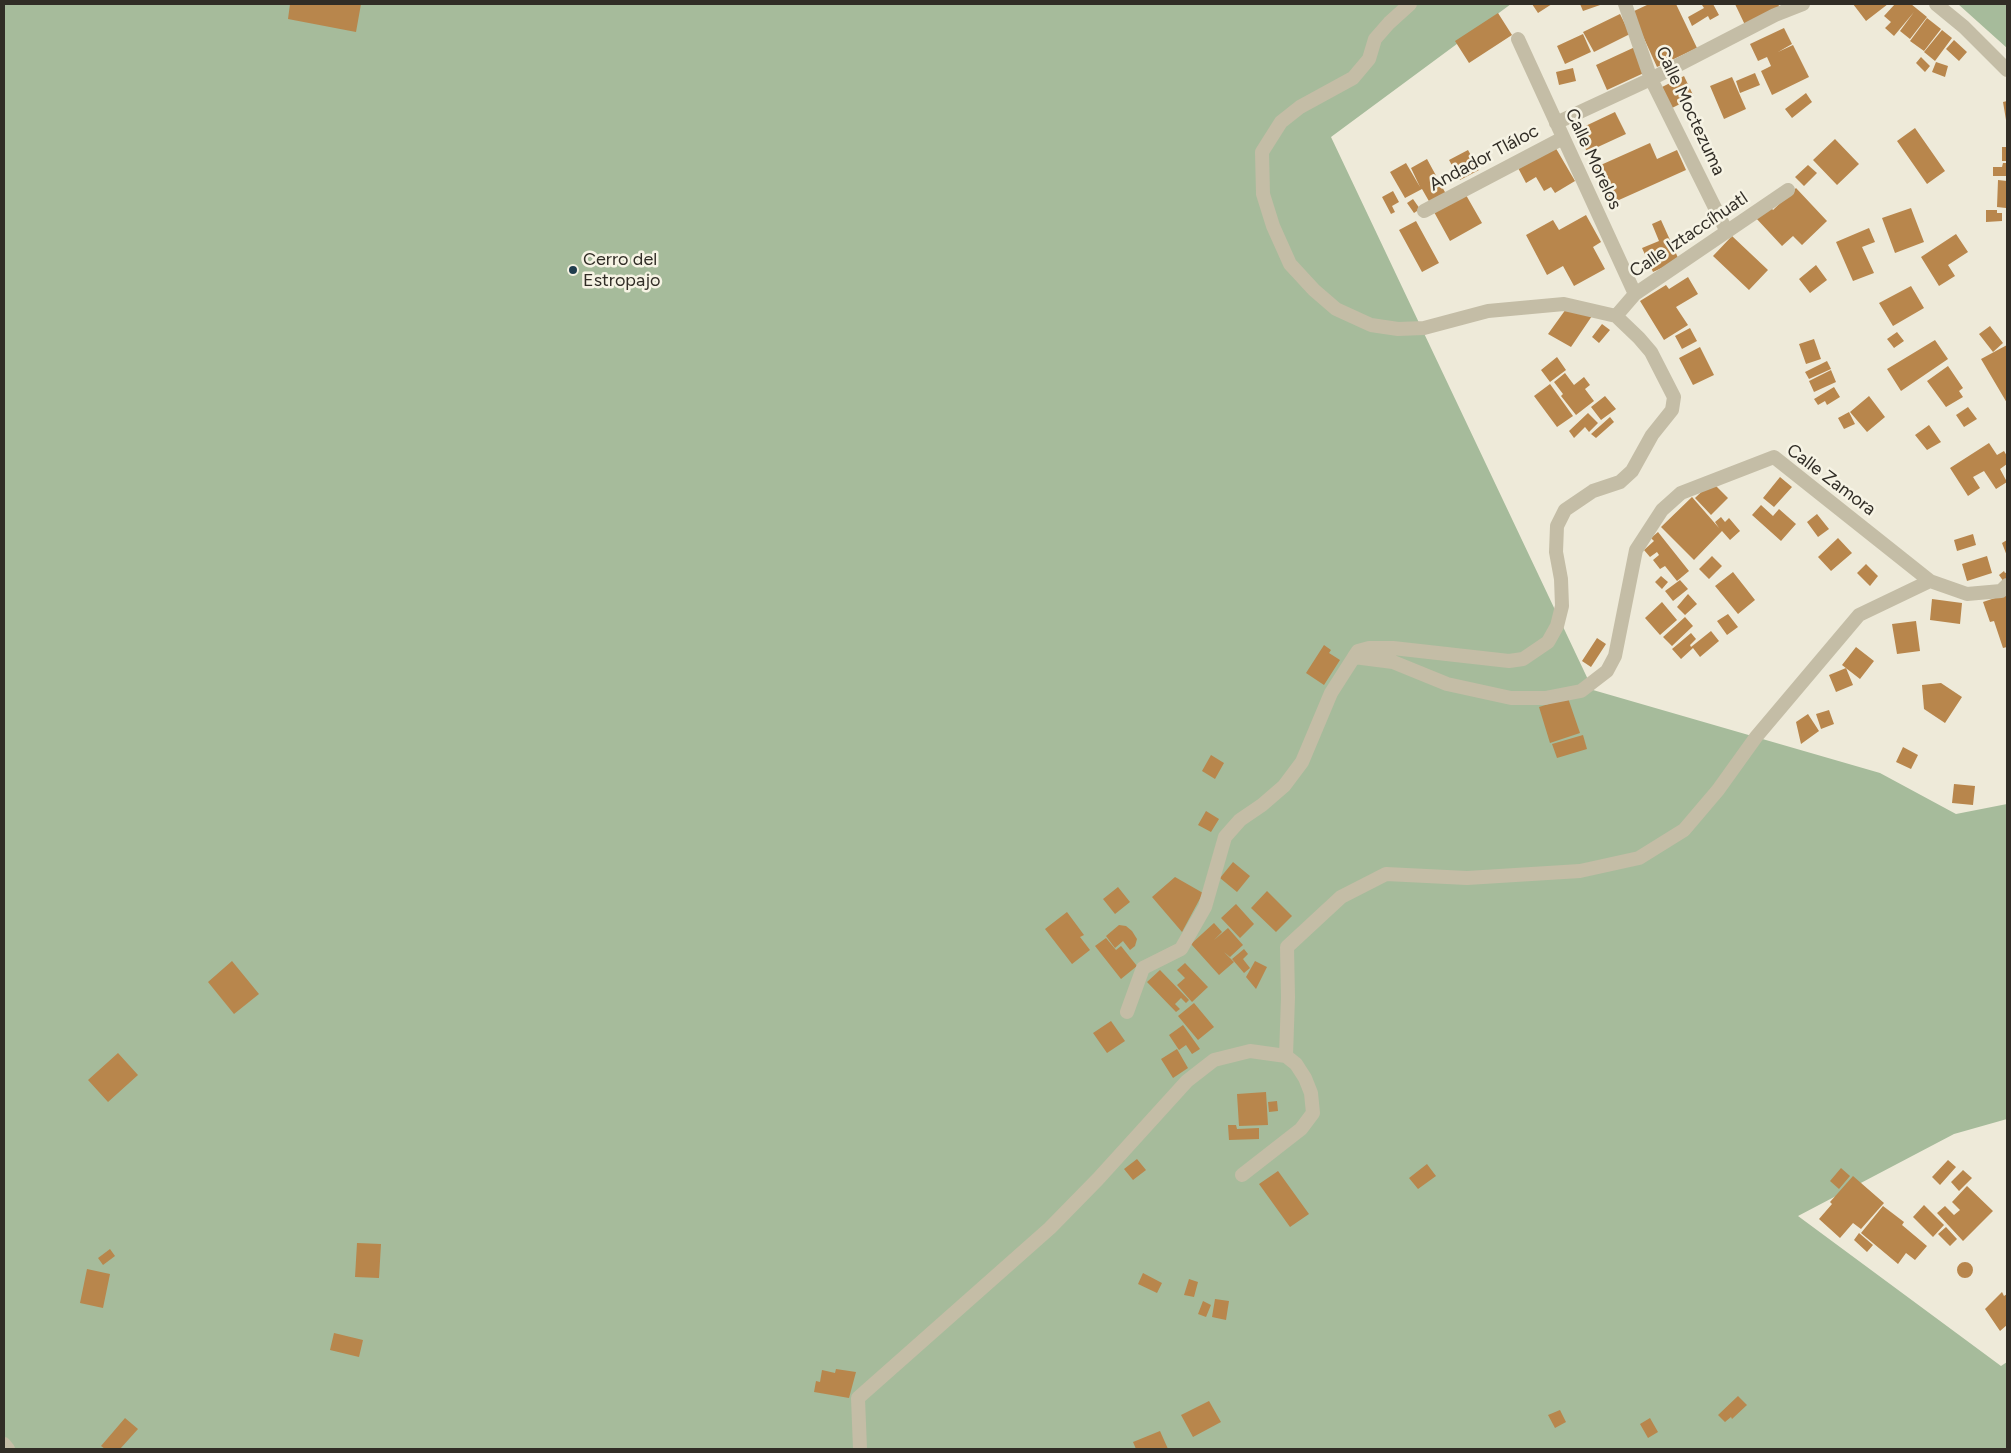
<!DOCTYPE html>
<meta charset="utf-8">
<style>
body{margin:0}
#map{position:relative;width:2011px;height:1453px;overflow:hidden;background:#eeead9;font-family:Figtree,sans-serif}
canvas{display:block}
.frame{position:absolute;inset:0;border:5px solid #312d26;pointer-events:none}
</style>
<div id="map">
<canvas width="2011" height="1453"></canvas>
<div class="frame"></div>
</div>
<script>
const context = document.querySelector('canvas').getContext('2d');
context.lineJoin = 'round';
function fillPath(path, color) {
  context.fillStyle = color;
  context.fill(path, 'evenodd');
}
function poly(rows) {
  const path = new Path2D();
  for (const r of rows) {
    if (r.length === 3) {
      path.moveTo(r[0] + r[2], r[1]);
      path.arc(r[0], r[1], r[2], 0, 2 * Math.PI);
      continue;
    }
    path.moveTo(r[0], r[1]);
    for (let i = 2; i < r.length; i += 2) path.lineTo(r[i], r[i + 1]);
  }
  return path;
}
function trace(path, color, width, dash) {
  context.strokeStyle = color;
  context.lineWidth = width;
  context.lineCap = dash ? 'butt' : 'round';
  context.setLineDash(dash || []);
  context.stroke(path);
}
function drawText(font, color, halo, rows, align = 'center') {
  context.font = font + ' Figtree,sans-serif';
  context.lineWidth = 5;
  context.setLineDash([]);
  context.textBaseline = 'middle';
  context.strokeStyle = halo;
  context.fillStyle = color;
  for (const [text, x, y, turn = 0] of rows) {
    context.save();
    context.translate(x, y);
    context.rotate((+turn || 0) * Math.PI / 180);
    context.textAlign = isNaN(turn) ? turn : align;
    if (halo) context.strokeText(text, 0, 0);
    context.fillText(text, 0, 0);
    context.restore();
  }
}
const green = poly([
 [4,4,1511,4,1331,137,1593,690,1880,773,1956,814,2007,804,2007,1119,1954,1134,1798,1216,2001,1366,2007,1362,2007,1449,4,1449],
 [1958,4,2007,4,2007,48]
]);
const building = poly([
 [290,4,361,4,356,32,288,19],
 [1532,4,1552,4,1538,13],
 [1580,4,1603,4,1583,11],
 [1649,4,1676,4,1697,48,1657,67,1632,12],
 [1713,4,1719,15,1710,20,1708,16,1692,26,1688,17,1704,8,1702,5],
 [1735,4,1778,4,1780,8,1745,25],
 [1853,4,1888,4,1866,21],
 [1895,4,1911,4,1927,17,1910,39,1900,31,1914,12,1894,36,1885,28,1891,22,1884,16],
 [1498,13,1512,35,1469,63,1455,41],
 [1620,14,1630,34,1594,52,1583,32],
 [1927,18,1941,29,1924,51,1910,41],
 [1784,28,1792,44,1778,52,1793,45,1809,77,1772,95,1761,71,1771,66,1767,57,1758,61,1750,44],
 [1942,30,1952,38,1935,61,1924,52],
 [1583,34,1591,52,1565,64,1557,46],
 [1954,40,1967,52,1959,61,1946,49],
 [1635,47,1646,72,1607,90,1596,65],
 [1921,57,1930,66,1925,72,1916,63],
 [1936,62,1948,66,1945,77,1932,72],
 [1573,68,1576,81,1559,85,1556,72],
 [1755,73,1760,85,1740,93,1736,81],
 [1684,76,1694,97,1672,108,1662,87],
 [1732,77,1746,109,1724,119,1710,86],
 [1806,93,1812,102,1792,118,1785,109],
 [2007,101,2007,120,2006,120,2003,102],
 [1615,112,1626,134,1587,152,1577,130],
 [1915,128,1945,171,1927,184,1897,141],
 [1835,139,1859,164,1837,185,1813,160],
 [1650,143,1657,159,1677,150,1686,170,1610,204,1594,168],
 [1554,145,1575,181,1555,193,1551,187,1544,191,1536,177,1526,183,1517,166],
 [2002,147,2007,147,2007,161,2002,161],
 [1468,150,1479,170,1460,180,1449,160],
 [1427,159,1446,194,1430,203,1422,189,1405,198,1390,172,1406,163,1420,187,1411,168],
 [2003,163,2007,163,2007,176,1993,176,1993,167,2002,167],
 [1808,165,1817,173,1804,186,1795,177],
 [1998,180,2007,181,2006,208,1997,207],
 [1796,188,1827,221,1802,245,1793,236,1782,246,1755,217,1769,205,1773,210],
 [1393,191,1399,202,1392,206,1395,212,1391,214,1382,197],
 [1466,195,1482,223,1450,241,1434,212],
 [1413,199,1420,209,1414,213,1407,203],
 [1911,208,1924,242,1895,253,1882,218],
 [1986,210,1997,210,1997,213,2002,213,2002,221,1986,222],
 [1586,215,1601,242,1593,247,1605,269,1574,286,1563,266,1547,275,1526,235,1553,220,1559,230],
 [1661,220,1679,260,1653,272,1642,248,1659,241,1652,224],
 [1416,221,1439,263,1422,272,1399,230],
 [1869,228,1875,242,1862,247,1874,273,1853,281,1836,242],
 [1956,234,1968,252,1948,265,1955,276,1939,286,1921,257],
 [1732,236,1768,270,1749,290,1713,256],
 [1816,265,1827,280,1810,293,1799,279],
 [1688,277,1698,294,1676,307,1688,325,1664,340,1640,301,1666,285,1669,289],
 [1911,286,1924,308,1893,326,1879,303],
 [1566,309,1592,316,1571,347,1548,334],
 [1602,324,1610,330,1599,343,1592,337],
 [1990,326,2003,343,1993,352,1979,334],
 [1690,328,1697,341,1682,349,1675,336],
 [1897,332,1904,341,1894,348,1887,339],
 [1814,339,1821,359,1806,364,1799,344],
 [1935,340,1948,359,1901,391,1887,369],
 [2007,345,2007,403,1981,359],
 [1700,347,1714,375,1693,385,1679,358],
 [1557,357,1566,370,1550,382,1541,370],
 [1827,361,1831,369,1809,379,1805,372],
 [1948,366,1963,388,1959,391,1963,397,1946,407,1927,381],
 [1831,370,1836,382,1814,392,1809,381],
 [1565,373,1574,385,1584,377,1590,385,1585,389,1594,401,1576,415,1561,396,1563,394,1554,382],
 [1550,384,1573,416,1557,427,1534,396],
 [1834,387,1840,397,1827,405,1825,401,1818,405,1814,399],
 [1605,396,1616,409,1601,420,1591,407],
 [1869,396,1885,417,1867,432,1850,412],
 [1968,407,1977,419,1964,427,1956,415],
 [1849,412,1855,424,1844,429,1838,418],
 [1588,413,1598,423,1589,432,1585,427,1574,438,1569,431],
 [1610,417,1614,422,1596,438,1591,434],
 [1929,425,1941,442,1927,450,1915,435],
 [1989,443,1997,455,2004,451,2007,456,2007,464,2000,469,2007,482,1996,489,1984,471,1973,477,1980,488,1968,496,1950,468],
 [1780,477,1792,487,1774,507,1763,498],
 [1712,482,1728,498,1711,515,1695,498],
 [1692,497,1719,528,1715,522,1721,517,1725,522,1729,518,1740,531,1730,540,1722,531,1694,560,1661,527],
 [1761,505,1773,516,1779,509,1796,524,1781,541,1752,515],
 [1817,514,1829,529,1818,537,1807,522],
 [1658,532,1689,571,1677,581,1665,566,1660,569,1653,560,1659,555,1657,552,1650,557,1644,550,1654,541,1651,538],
 [1973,534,1976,545,1957,551,1954,540],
 [1838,538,1852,553,1831,571,1818,557],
 [2007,540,2007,556,2002,543],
 [1712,556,1722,566,1709,579,1699,569],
 [1987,556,1992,573,1967,581,1962,564],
 [1866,564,1878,576,1870,586,1857,573],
 [2004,571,2005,573,2007,572,2007,579,2004,582,1999,575],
 [1733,572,1755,600,1738,614,1715,586],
 [1661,576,1668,582,1662,589,1655,582],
 [1680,580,1688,589,1673,601,1665,591],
 [1688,594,1697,604,1685,615,1677,607],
 [2007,594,2007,647,2003,648,1994,621,1990,622,1983,602],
 [1932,599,1962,603,1960,624,1930,620],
 [1662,602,1677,620,1660,635,1645,618],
 [1728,614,1738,627,1727,635,1717,621],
 [1685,617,1693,626,1672,646,1663,637],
 [1916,621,1920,651,1897,654,1892,624],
 [1711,631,1719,641,1700,657,1693,648,1681,659,1672,649,1691,633,1696,639,1690,645,1691,647],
 [1597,638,1606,644,1591,667,1582,661],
 [1324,645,1331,650,1329,653,1340,660,1324,685,1306,673],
 [1856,647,1874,661,1860,679,1842,665],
 [1846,668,1853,685,1836,692,1829,675],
 [1941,683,1962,697,1945,723,1924,709,1922,685],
 [1568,698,1580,733,1550,743,1539,707],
 [1829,710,1834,724,1821,729,1816,714],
 [1808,714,1819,731,1801,744,1796,722],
 [1583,735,1587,749,1557,758,1552,744],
 [1903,747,1918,755,1911,769,1896,762],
 [1211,755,1224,763,1215,779,1202,771],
 [1954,784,1975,786,1973,805,1952,803],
 [1206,811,1219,819,1211,832,1198,825],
 [1233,862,1250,876,1237,892,1220,878],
 [1175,877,1203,893,1182,932,1152,897],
 [1118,887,1130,902,1115,914,1103,899],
 [1267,891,1292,916,1276,932,1251,908],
 [1236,904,1254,924,1240,938,1221,918],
 [1067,912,1084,935,1080,937,1090,950,1072,964,1045,929],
 [1214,923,1222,932,1214,940,1228,928,1243,945,1230,957,1224,952,1234,962,1219,975,1191,944],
 [1119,925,1126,926,1132,931,1137,939,1135,946,1130,950,1123,941,1115,948,1106,936],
 [1106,938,1116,950,1121,946,1137,966,1121,979,1095,946],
 [1244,949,1248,954,1243,959,1250,968,1244,973,1232,959],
 [232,961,259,994,234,1014,208,982],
 [1255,961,1267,967,1256,989,1246,977],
 [1185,963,1208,987,1192,1002,1177,985,1185,978,1177,970],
 [1160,970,1189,1000,1186,1003,1181,998,1175,1004,1180,1009,1176,1012,1147,982],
 [1194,1003,1214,1027,1198,1040,1178,1016],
 [1111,1021,1125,1041,1107,1053,1093,1033],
 [1183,1025,1200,1049,1192,1054,1186,1045,1179,1050,1169,1035],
 [1177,1049,1188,1068,1173,1078,1161,1059],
 [118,1053,138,1075,108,1102,88,1080],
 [1266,1092,1268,1125,1239,1126,1237,1094],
 [1277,1101,1278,1111,1269,1112,1268,1102],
 [1228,1125,1236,1125,1237,1129,1259,1128,1259,1139,1229,1140],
 [1137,1159,1146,1170,1133,1180,1124,1169],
 [1948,1160,1956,1167,1940,1185,1932,1177],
 [1427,1164,1436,1176,1418,1189,1409,1178],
 [1841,1168,1850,1176,1839,1189,1830,1181],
 [1963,1170,1972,1178,1959,1191,1951,1182],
 [1278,1171,1309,1214,1290,1227,1259,1184],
 [1853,1176,1884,1203,1861,1229,1853,1223,1840,1238,1819,1219,1832,1204,1830,1202],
 [1967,1186,1993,1211,1977,1227,1968,1218,1977,1227,1963,1241,1937,1213,1945,1206,1954,1215,1960,1210,1952,1202],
 [1924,1205,1944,1225,1933,1237,1913,1217],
 [1883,1206,1904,1222,1902,1225,1927,1246,1915,1260,1906,1253,1898,1264,1861,1233],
 [1946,1227,1957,1239,1950,1246,1938,1234],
 [1859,1233,1873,1245,1867,1252,1854,1240],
 [357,1243,381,1244,379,1278,355,1277],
 [110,1249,115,1256,103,1265,98,1258],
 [1965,1270,8],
 [87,1269,110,1274,103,1308,80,1303],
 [1143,1273,1162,1283,1157,1293,1138,1284],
 [1189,1279,1198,1282,1194,1297,1184,1295],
 [2002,1292,2004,1296,2007,1294,2007,1325,2000,1331,1985,1309],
 [1215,1299,1229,1301,1226,1320,1212,1317],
 [1203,1301,1211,1305,1206,1317,1198,1314],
 [334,1333,363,1340,359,1357,330,1350],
 [836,1369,856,1372,849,1398,814,1392,816,1381,820,1382,822,1370,835,1373],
 [1738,1396,1747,1405,1732,1419,1731,1417,1725,1422,1718,1415],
 [1209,1401,1221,1422,1193,1437,1181,1415],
 [1560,1410,1566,1422,1555,1428,1548,1415],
 [125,1418,138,1429,120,1449,105,1449,101,1446],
 [1650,1418,1658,1432,1648,1438,1640,1424],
 [1160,1431,1168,1449,1136,1449,1133,1442]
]);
const minor = poly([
 [1625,4,1651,79,1727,232],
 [1936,4,1964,27,2007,70],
 [1518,39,1635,294],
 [1556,123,1651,79,1775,15,1803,4],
 [1424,211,1563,138],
 [1616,316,1635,294,1788,190],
 [1354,657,1358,651,1369,648,1393,648,1509,661,1523,659,1548,642,1557,626,1562,606,1561,579,1556,552,1557,526,1565,510,1593,491,1620,482,1632,471,1652,435,1672,410,1674,397,1651,352,1639,338,1616,316,1564,304,1488,311,1424,328,1398,329,1371,325,1336,309,1314,290,1290,264,1273,226,1263,194,1262,152,1281,122,1300,107,1353,78,1369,59,1375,39,1389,23,1410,4],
 [1127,1012,1143,968,1181,949,1205,907,1225,837,1240,820,1262,805,1284,786,1302,762,1331,693,1354,657,1393,662,1447,684,1511,698,1545,698,1581,691,1607,671,1615,656,1636,550,1662,510,1681,493,1774,457,1930,581,1967,594,2001,591,2007,585],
 [1286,1056,1288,997,1287,947,1341,897,1386,874,1467,878,1580,871,1639,858,1684,830,1718,790,1756,737,1859,615,1930,581],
 [860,1449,858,1398,1050,1228,1098,1179,1187,1081,1214,1060,1250,1051,1286,1056,1296,1064,1305,1078,1311,1093,1313,1113,1301,1129,1242,1175]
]);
const tertiary = poly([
 [4,1444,8,1449]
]);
const markers = [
 [573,270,5,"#203d4e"]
];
const streetNames = [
 ["Calle Moctezuma",1690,111,65],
 ["Andador Tláloc",1484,158,-28],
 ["Calle Morelos",1593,159,65],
 ["Calle Iztaccíhuatl",1689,235,-34],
 ["Calle Zamora",1831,480,37]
];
const poiNames = [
 ["Cerro del",583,260],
 ["Estropajo",583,281]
];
fillPath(green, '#a6bb9b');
fillPath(building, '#b8864c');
trace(minor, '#c4bda6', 14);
trace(tertiary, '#c4bda6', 14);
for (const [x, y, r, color] of markers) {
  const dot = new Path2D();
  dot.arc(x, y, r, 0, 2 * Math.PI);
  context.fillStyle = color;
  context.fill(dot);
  trace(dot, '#f6f3e4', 2);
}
drawText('18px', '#312d26', '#f6f3e4', streetNames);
drawText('18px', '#312d26', '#f6f3e4', poiNames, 'left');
</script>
